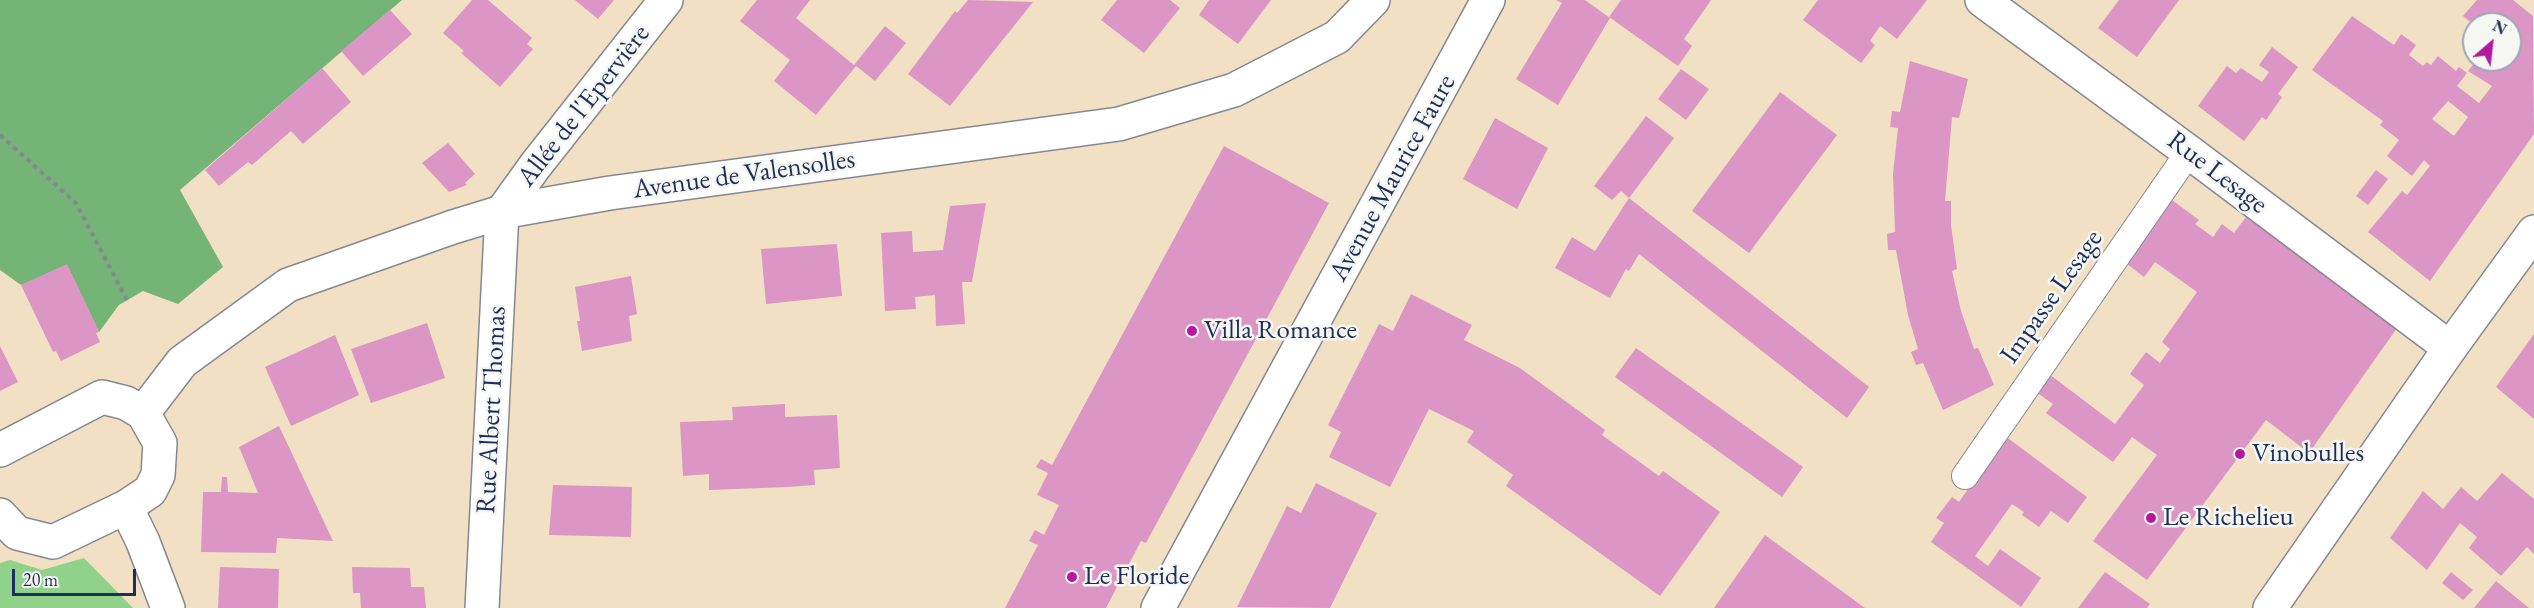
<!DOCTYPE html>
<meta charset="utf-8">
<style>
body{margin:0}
#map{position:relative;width:2534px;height:608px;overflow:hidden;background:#f2e0c4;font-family:"EB Garamond",serif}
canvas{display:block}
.north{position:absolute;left:2462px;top:12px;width:60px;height:60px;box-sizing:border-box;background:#f6f6f2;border:2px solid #9ea6b7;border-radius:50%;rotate:28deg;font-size:16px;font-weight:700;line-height:24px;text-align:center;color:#1b2f5e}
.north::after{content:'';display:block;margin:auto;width:21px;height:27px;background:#b5179e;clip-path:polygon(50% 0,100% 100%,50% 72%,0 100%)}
.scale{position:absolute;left:12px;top:569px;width:124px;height:27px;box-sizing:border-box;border:3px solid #1b2f5e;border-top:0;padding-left:8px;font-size:18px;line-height:21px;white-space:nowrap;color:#1b2f5e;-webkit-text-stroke:4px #f6f6f2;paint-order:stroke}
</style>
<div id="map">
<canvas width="2534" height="608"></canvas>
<div class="north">N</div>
<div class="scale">20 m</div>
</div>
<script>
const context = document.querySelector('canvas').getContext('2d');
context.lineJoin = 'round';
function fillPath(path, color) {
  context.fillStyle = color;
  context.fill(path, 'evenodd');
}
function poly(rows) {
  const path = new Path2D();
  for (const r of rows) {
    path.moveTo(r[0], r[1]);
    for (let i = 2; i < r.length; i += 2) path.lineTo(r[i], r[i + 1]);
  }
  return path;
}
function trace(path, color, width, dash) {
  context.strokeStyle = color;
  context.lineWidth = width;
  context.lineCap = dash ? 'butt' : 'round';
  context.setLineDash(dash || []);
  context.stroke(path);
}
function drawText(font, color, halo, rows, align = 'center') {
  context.font = font + ' "EB Garamond",serif';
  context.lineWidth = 5;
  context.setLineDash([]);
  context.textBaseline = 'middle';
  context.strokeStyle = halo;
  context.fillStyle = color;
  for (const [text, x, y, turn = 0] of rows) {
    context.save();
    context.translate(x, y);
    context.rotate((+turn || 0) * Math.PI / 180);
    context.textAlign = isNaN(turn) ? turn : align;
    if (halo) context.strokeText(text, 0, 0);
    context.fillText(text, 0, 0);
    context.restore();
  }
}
const green = poly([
 [84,558,133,608,0,608,0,563,10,560,42,570]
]);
const forest = poly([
 [0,0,402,0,180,190,223,267,178,304,143,291,119,305,99,332,67,265,21,285,0,270]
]);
const building = poly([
 [472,0,488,0,532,38,527,44,533,49,500,87,461,53,464,51,443,33],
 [575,0,614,0,598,19],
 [757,0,810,0,796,18,854,65,885,26,906,43,875,81,856,66,816,115,774,81,790,60,740,21],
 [968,0,1033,2,950,106,908,74,955,11,957,13],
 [1117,0,1170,0,1180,8,1144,53,1101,20],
 [1209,0,1271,0,1238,44,1199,15],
 [1556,0,1585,0,1610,18,1558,105,1516,79,1562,3],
 [1621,0,1711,0,1684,39,1692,46,1678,66,1609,17],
 [1818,0,1927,0,1897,39,1880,26,1870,41,1875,45,1861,63,1803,20],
 [2119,0,2179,0,2137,57,2098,28],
 [2477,0,2513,0,2533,16,2534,134,2430,281,2368,232,2402,191,2407,195,2430,166,2424,160,2412,176,2387,156,2399,140,2380,125,2383,121,2312,70,2352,16,2394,45,2401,34,2416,45,2409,55,2423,66,2427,62,2431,65,2438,56,2456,71,2459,67,2467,73,2457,86,2479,103,2492,86,2468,71,2477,60,2510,60,2510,24,2473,24,2463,16],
 [2448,101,2468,117,2454,136,2432,119],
 [390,10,412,34,363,76,341,51],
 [2272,47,2298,67,2278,94,2282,97,2266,120,2262,117,2244,141,2198,106,2227,66,2236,73,2241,68,2262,82,2269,72,2259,65],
 [1910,61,1968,79,1959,118,1952,117,1945,201,1951,201,1951,225,1957,269,1952,271,1961,311,1974,349,1978,348,1994,385,1943,410,1923,363,1916,365,1911,352,1918,349,1908,315,1896,250,1888,250,1887,234,1895,232,1893,174,1898,128,1890,127,1892,111,1900,112],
 [322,68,351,102,303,144,291,131,252,165,248,162,219,186,205,170],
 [1681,69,1709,89,1686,120,1658,99],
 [1780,92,1837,135,1749,253,1692,211],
 [1646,116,1674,138,1629,198,1621,191,1612,200,1594,186],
 [1495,118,1548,148,1517,209,1463,179],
 [448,143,475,174,465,183,467,185,449,192,422,163],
 [1224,146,1329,203,1146,543,1141,541,1106,608,1005,608,1038,545,1029,541,1035,530,1044,535,1059,505,1037,495,1048,473,1036,467,1041,459,1052,465],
 [2376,170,2388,179,2368,205,2356,196],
 [1629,198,1869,387,1847,418,1639,254,1629,271,1626,269,1610,298,1555,268,1572,237,1595,251],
 [2172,200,2199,220,2195,224,2213,237,2222,224,2234,233,2246,217,2397,328,2309,453,2266,420,2147,580,2093,541,2157,455,2132,437,2113,462,2046,413,2053,404,2036,392,2049,374,2115,424,2144,385,2130,374,2146,352,2160,363,2170,349,2162,342,2197,292,2155,262,2144,277,2127,264],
 [986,203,972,282,962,282,965,324,936,326,935,295,915,297,916,309,885,311,881,233,912,231,913,252,943,250,950,206],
 [837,244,842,296,766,304,761,249],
 [67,264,99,332,96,333,100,342,61,361,56,351,53,352,21,285],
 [631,276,637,314,629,316,632,341,582,351,577,321,580,321,575,287],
 [1411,294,1472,325,1464,340,1520,368,1605,430,1602,435,1659,476,1663,471,1720,512,1660,596,1506,486,1513,475,1467,442,1474,431,1429,409,1390,487,1329,457,1341,432,1328,425,1379,324,1393,331],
 [427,323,445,378,371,403,351,349],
 [2534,334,2534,419,2496,387],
 [335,335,359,395,291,426,265,367],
 [0,346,18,382,0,391],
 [1636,348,1803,467,1782,497,1615,377],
 [785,404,785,417,837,415,840,468,814,470,815,485,788,487,709,490,709,474,683,476,680,422,733,420,732,407],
 [279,426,333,541,277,538,276,553,201,552,203,492,221,492,222,477,227,477,228,492,258,493,239,447],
 [2005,436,2087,497,2068,523,2051,511,2039,527,2022,515,2024,512,2012,504,1975,556,1988,566,2000,549,2041,578,2021,607,1931,542,1944,523,1936,518,1952,497,1959,502],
 [2502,473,2534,499,2534,554,2527,547,2501,576,2469,548,2477,537,2460,523,2427,570,2390,538,2423,491,2443,509,2461,487,2477,501],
 [1316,483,1377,513,1330,608,1237,607,1287,506,1301,513],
 [553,485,632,487,631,537,549,535],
 [1765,535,1865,608,1714,608],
 [220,567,279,569,278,608,218,608],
 [352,567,410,568,411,587,424,587,426,608,361,608,360,593,353,593],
 [2105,572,2150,604,2147,608,2078,608],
 [2451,572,2473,590,2463,600,2442,583],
 [2496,581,2529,608,2474,608]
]);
const path = poly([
 [0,135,76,203,127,300]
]);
const service = poly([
 [1965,476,2189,152]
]);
const minor = poly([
 [1982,0,2189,152,2450,348],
 [126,507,143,542,168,608],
 [482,608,502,212,535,166,666,0]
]);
const tertiary = poly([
 [143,413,182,362,288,285,453,227,502,212,610,193,1119,124,1234,90,1337,37,1373,0],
 [0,450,102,397,126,403,143,413,160,443,158,475,150,491,126,507,53,542,17,533,0,515],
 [1158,608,1488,0]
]);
const secondary = poly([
 [2270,608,2450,348,2534,232]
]);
const markers = [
 [1192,331,6,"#b5179e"],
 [2240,454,6,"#b5179e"],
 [2151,518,6,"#b5179e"],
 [1072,577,6,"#b5179e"]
];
const streetNames = [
 ["Allée de l'Epervière",584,106,-52],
 ["Rue Lesage",2217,173,37],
 ["Avenue de Valensolles",744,175,-8],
 ["Avenue Maurice Faure",1393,178,-61],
 ["Impasse Lesage",2052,297,-55],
 ["Rue Albert Thomas",492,410,-87]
];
const poiNames = [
 ["Villa Romance",1204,331],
 ["Vinobulles",2252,454],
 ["Le Richelieu",2163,518],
 ["Le Floride",1084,577]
];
fillPath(green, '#90d28a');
fillPath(forest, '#74b476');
fillPath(building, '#db96c5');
trace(service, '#868891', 28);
trace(minor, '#868891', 36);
trace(tertiary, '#868891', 36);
trace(secondary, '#868891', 36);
trace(path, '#868891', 4, [4.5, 4.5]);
trace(service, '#fff', 26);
trace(minor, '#fff', 33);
trace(tertiary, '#fff', 33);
trace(secondary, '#fff', 33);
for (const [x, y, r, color] of markers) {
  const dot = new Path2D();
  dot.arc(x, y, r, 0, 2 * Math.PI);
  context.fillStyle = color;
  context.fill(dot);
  trace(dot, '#f6f6f2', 2);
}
drawText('27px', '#1b2f5e', '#f6f6f2', streetNames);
drawText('27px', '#1b2f5e', '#f6f6f2', poiNames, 'left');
</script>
